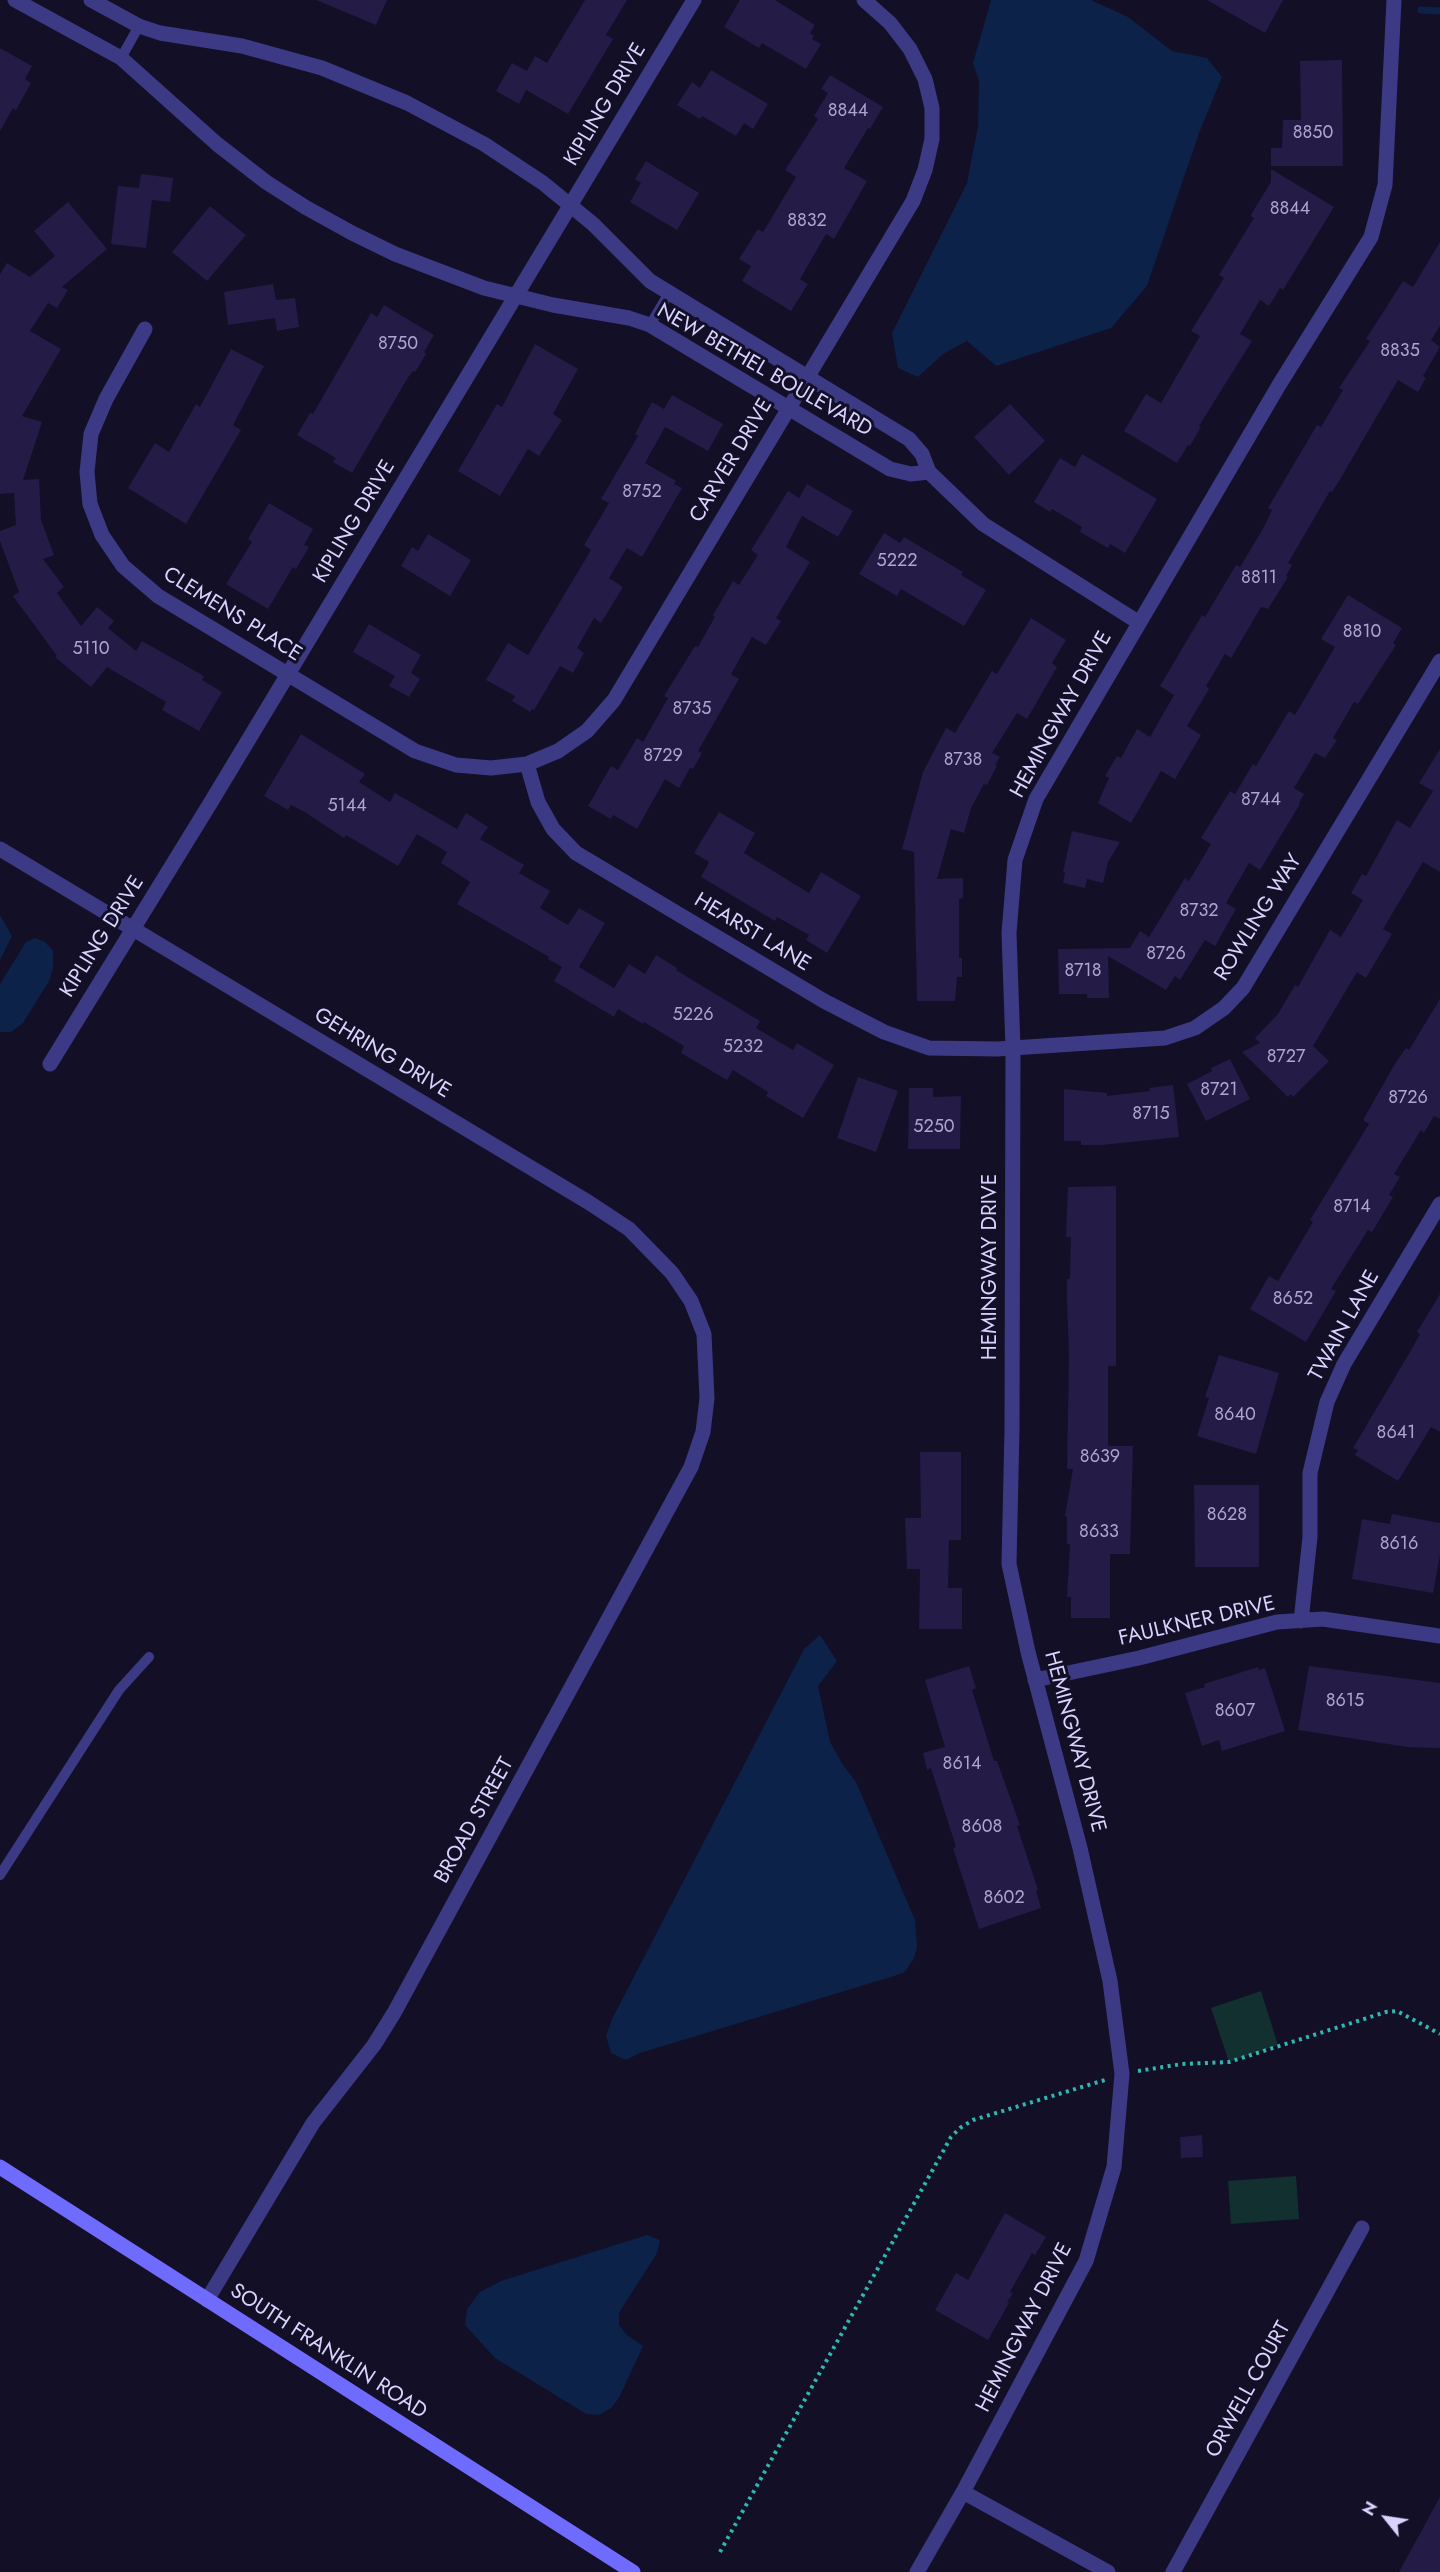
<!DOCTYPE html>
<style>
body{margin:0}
#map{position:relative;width:1440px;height:2572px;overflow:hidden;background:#130f26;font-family:Jost,sans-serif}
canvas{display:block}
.north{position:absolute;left:1356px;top:2488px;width:60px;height:60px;-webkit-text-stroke:4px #130f26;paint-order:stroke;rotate:300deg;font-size:16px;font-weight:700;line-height:24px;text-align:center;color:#d9d4ff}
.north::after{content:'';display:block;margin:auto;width:21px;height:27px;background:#d9d4ff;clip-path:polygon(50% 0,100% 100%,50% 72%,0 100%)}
</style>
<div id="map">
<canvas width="1440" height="2572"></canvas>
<div class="north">N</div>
</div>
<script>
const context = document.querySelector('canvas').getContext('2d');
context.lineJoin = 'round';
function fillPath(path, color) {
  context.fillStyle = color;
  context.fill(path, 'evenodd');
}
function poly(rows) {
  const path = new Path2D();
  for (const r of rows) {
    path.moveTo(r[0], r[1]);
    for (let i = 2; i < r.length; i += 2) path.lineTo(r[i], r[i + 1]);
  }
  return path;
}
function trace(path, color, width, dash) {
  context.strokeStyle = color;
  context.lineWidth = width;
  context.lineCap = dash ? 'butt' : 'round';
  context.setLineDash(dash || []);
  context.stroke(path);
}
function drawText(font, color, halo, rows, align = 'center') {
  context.font = font + ' Jost,sans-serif';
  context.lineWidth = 6;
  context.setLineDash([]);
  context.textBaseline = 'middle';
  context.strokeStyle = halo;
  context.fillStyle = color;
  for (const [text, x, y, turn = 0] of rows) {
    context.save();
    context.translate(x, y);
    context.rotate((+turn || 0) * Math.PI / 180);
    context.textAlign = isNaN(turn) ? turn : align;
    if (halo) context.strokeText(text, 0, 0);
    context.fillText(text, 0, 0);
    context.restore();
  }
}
const green = poly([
 [1261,1991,1278,2045,1229,2062,1211,2008],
 [1296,2176,1299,2219,1231,2224,1228,2181]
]);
const water = poly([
 [991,0,1091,0,1128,17,1172,51,1207,58,1222,77,1199,133,1147,286,1111,328,996,366,967,341,943,354,918,377,898,368,892,333,967,183,978,126,979,81,973,63],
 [0,915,12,936,0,960],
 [35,938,45,942,53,951,53,968,49,981,23,1023,11,1032,0,1032,0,984,26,942],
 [820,1635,837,1661,818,1686,830,1742,843,1765,856,1782,915,1920,917,1947,914,1958,905,1972,894,1976,640,2053,626,2060,611,2053,606,2036,612,2019,804,1649],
 [647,2235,660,2240,657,2253,619,2313,619,2325,627,2335,643,2346,619,2398,611,2408,599,2415,586,2414,495,2358,465,2325,467,2309,480,2292,501,2281]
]);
const stream = poly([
 [1421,10,1440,11]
]);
const building = poly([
 [316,0,387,0,376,25],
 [585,0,627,0,606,35,613,39,568,114,526,90,519,104,496,91,512,63,527,71,535,56,547,63],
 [740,0,775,0,815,25,810,33,814,36,812,39,821,44,806,69,762,43,759,48,724,27],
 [1207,0,1283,0,1265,33],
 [0,48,32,66,25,79,31,83,16,110,13,108,0,131],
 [1342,60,1343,166,1271,166,1271,148,1282,148,1283,120,1301,120,1300,61],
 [711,70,768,104,753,129,744,123,736,136,702,116,700,119,677,105,692,82,700,88],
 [830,75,883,107,870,129,868,128,844,168,867,181,834,239,826,234,800,279,808,284,791,311,742,281,751,266,739,259,758,229,763,232,796,177,785,170,818,119,814,116,828,93,821,89],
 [646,161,699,193,677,230,630,202,641,183,635,179],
 [1271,169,1334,207,1283,290,1280,288,1269,306,1260,300,1240,334,1252,341,1199,426,1201,427,1190,446,1188,445,1177,463,1124,431,1146,394,1161,403,1200,336,1191,331,1224,278,1219,275,1254,218,1251,216,1252,213,1271,182],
 [141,174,173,178,170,202,152,200,146,248,111,244,118,186,139,188],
 [68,202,107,249,62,287,68,290,57,308,48,303,30,331,61,349,22,416,42,422,23,480,39,479,41,520,54,555,43,559,64,587,57,593,81,626,97,607,114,621,108,628,136,651,142,641,204,676,202,680,222,692,199,731,162,710,166,702,107,667,91,687,55,657,57,656,13,596,19,592,0,541,0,531,16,525,14,493,0,494,0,274,7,263,30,277,55,256,34,231],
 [210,206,246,235,207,281,172,252],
 [1440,242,1440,326,1431,340,1440,347,1423,376,1426,378,1418,392,1398,380,1339,481,1332,492,1330,491,1288,563,1292,565,1286,576,1288,577,1268,609,1261,607,1231,658,1225,654,1206,686,1209,689,1187,726,1201,735,1175,779,1161,771,1131,823,1098,803,1109,778,1105,776,1117,756,1121,758,1137,729,1150,737,1174,695,1160,686,1202,615,1205,617,1236,565,1240,567,1264,527,1272,510,1268,508,1317,425,1321,427,1343,390,1339,388,1370,341,1366,339,1378,320,1403,281,1413,287],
 [273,284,276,300,295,298,299,327,277,331,275,318,228,325,224,292],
 [384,305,434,335,424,352,426,354,415,372,413,371,407,379,352,473,333,462,336,458,297,435,310,413,313,414,371,313,377,317],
 [535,344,578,369,553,414,562,420,539,456,528,449,500,496,458,471,497,404,502,407],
 [231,349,264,366,233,425,241,430,186,524,128,488,155,443,169,452,196,404,200,407],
 [672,395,723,424,708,451,665,427,645,463,676,481,674,484,682,488,642,557,627,548,609,578,623,587,601,623,594,618,577,648,584,653,573,673,560,666,534,710,532,709,530,712,512,701,515,696,486,680,508,643,528,655,591,550,584,545,609,503,601,499,638,436,635,434,652,402,664,409],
 [1010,404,1045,441,1009,475,974,437],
 [1082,454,1157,499,1125,553,1110,544,1108,548,1080,532,1082,527,1052,509,1050,512,1034,502,1060,458,1075,467],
 [807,484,853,511,838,537,802,516,786,547,810,562,776,618,781,621,766,645,752,637,731,674,739,679,698,751,702,753,693,769,690,768,679,788,665,779,637,829,613,815,611,819,588,806,611,766,618,770,637,738,643,742,668,698,664,696,695,646,698,647,715,617,713,615,733,581,739,585,758,555,751,550,788,491,799,498],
 [269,503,313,529,304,545,309,547,296,569,293,567,268,609,226,584,252,542,248,539],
 [884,533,900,543,904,537,963,572,961,575,986,590,964,626,901,589,897,596,859,574],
 [428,534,471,560,450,596,401,566,412,547,418,551],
 [1348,595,1402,628,1393,643,1396,645,1358,704,1354,702,1333,738,1337,740,1325,758,1315,753,1294,788,1304,794,1299,803,1300,804,1260,870,1249,863,1226,903,1236,909,1215,946,1205,940,1180,980,1175,976,1166,990,1108,956,1109,998,1087,998,1087,994,1059,994,1058,949,1130,948,1140,931,1149,937,1185,878,1189,881,1211,844,1201,838,1230,791,1235,794,1253,764,1256,766,1289,711,1295,715,1335,647,1321,639],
 [1031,618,1066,640,1052,663,1057,667,1027,719,1017,713,992,753,1000,757,995,765,997,766,987,785,984,784,971,808,964,833,951,829,937,879,963,878,963,898,959,899,959,958,962,958,962,977,957,977,955,1001,917,1001,914,852,902,849,923,772,946,728,955,733,992,671,997,674],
 [369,624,421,655,411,673,420,679,409,697,389,686,395,676,353,652],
 [301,734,365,774,359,782,390,802,395,793,457,829,466,813,488,827,480,839,524,865,519,873,550,891,540,908,568,925,579,908,605,923,579,967,614,988,629,964,645,974,656,955,677,968,676,970,760,1021,756,1028,793,1050,797,1043,834,1065,803,1118,766,1096,768,1092,733,1070,727,1080,681,1053,684,1046,644,1022,643,1024,618,1009,614,1017,554,981,562,967,548,959,549,957,457,904,470,882,441,863,447,852,417,834,398,866,346,835,344,838,303,811,291,805,288,810,264,796],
 [1440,749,1440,872,1423,862,1383,929,1392,934,1366,978,1357,972,1313,1046,1329,1061,1293,1097,1291,1094,1288,1097,1242,1052,1260,1043,1255,1038,1278,1014,1295,985,1298,987,1330,930,1341,937,1363,900,1351,893,1362,874,1366,876,1397,820,1410,828,1433,791,1419,783],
 [719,812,755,833,744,853,809,893,821,872,861,896,827,953,806,940,809,935,777,917,775,921,701,877,709,862,694,853],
 [1072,831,1120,842,1108,862,1103,883,1087,879,1085,888,1063,883,1065,873,1063,872],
 [1440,999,1440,1119,1434,1116,1424,1133,1421,1130,1394,1174,1400,1177,1389,1195,1393,1197,1372,1232,1368,1230,1331,1289,1336,1291,1306,1342,1250,1309,1269,1276,1278,1281,1313,1222,1310,1220,1369,1124,1363,1120,1396,1062,1406,1048,1409,1050],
 [1230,1059,1250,1099,1206,1121,1187,1084,1212,1071,1211,1068],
 [858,1077,898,1091,876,1152,837,1138],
 [1173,1085,1179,1137,1102,1145,1081,1145,1081,1141,1064,1141,1064,1089,1107,1093,1107,1096,1150,1091,1149,1088],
 [909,1088,933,1088,933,1097,961,1096,960,1149,908,1149],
 [1116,1186,1116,1366,1108,1366,1108,1446,1133,1446,1130,1554,1110,1554,1110,1618,1071,1618,1071,1597,1067,1597,1070,1544,1067,1544,1067,1517,1065,1516,1073,1469,1067,1469,1069,1355,1067,1301,1067,1279,1070,1279,1071,1237,1066,1237,1068,1187],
 [1440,1294,1440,1432,1431,1427,1398,1481,1355,1455,1358,1450,1353,1448,1410,1352,1420,1334,1417,1332],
 [1219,1355,1279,1373,1256,1454,1197,1436,1209,1398,1205,1397],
 [920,1452,961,1452,961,1540,949,1540,948,1588,962,1588,962,1629,919,1629,920,1569,907,1569,905,1518,921,1518],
 [1194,1485,1259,1485,1259,1567,1195,1567],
 [1392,1514,1440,1523,1440,1555,1433,1593,1352,1579,1362,1519,1390,1524],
 [969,1666,976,1688,972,1690,994,1761,997,1761,1020,1825,1017,1826,1038,1890,1036,1891,1041,1908,979,1929,953,1848,956,1847,931,1768,927,1770,923,1753,945,1747,925,1680],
 [1309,1666,1440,1683,1440,1748,1407,1747,1298,1730],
 [1258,1667,1259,1670,1265,1668,1285,1731,1222,1751,1219,1740,1202,1746,1185,1693,1205,1687,1204,1684],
 [1202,2135,1203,2157,1181,2158,1180,2137],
 [1005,2213,1046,2237,1035,2255,1032,2253,1010,2292,1013,2293,1007,2302,1009,2303,988,2340,935,2310,956,2273,968,2280],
 [1440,2497,1440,2572,1399,2572]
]);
const path = poly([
 [1138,2071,1182,2064,1229,2062,1386,2012,1397,2011,1440,2034],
 [720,2552,951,2137,960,2128,973,2120,1105,2080]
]);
const lane = poly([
 [121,58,139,26],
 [650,325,669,293],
 [0,1875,119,1690,149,1657]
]);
const street = poly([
 [15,0,121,58,217,144,266,182,305,207,352,233,395,254,484,288,553,305,629,318,650,325,890,469,911,474,929,472],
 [91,0,139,26,160,33,242,46,322,68,407,103,484,144,543,183,593,224,650,281,909,439,922,454,929,472,983,524,1138,622],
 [145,329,106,399,91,434,87,472,90,504,102,535,123,566,158,596,415,751,456,765,491,768,527,764,558,751,587,731,614,700,913,201,925,170,932,139,932,108,925,79,910,49,890,23,864,0],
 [527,764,538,802,553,829,576,853,824,1001,884,1032,929,1048,997,1049,1165,1038,1195,1028,1224,1008,1243,988,1440,661],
 [0,849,588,1202,629,1229,672,1273,691,1301,704,1334,707,1398,703,1432,691,1467,394,2013,374,2045,313,2123,207,2300],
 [50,1064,211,802,694,0],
 [1301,1621,1310,1537,1310,1473,1327,1402,1344,1364,1440,1204],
 [1035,1680,1139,1658,1277,1622,1323,1619,1440,1636],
 [963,2492,1108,2572],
 [917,2572,963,2492,1086,2261,1114,2167,1122,2074,1110,1981,1080,1848,1028,1652,1009,1564,1012,1429,1013,1048,1009,933,1015,860,1036,799,1279,385,1371,237,1385,185,1394,0],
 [1173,2572,1362,2228]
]);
const secondary = poly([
 [0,2167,633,2572]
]);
const numberNames = [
 ["8844",848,112],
 ["8850",1313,134],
 ["8844",1290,210],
 ["8832",807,222],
 ["8750",398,345],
 ["8835",1400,352],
 ["8752",642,493],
 ["5222",897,562],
 ["8811",1259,579],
 ["8810",1362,633],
 ["5110",91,650],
 ["8735",692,710],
 ["8729",663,757],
 ["8738",963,761],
 ["8744",1261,801],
 ["5144",347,807],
 ["8732",1199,912],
 ["8726",1166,955],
 ["8718",1083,972],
 ["5226",693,1016],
 ["5232",743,1048],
 ["8727",1286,1058],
 ["8721",1219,1091],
 ["8726",1408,1099],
 ["8715",1151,1115],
 ["5250",934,1128],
 ["8714",1352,1208],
 ["8652",1293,1300],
 ["8640",1235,1416],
 ["8641",1396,1434],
 ["8639",1100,1458],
 ["8628",1227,1516],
 ["8633",1099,1533],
 ["8616",1399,1545],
 ["8615",1345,1702],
 ["8607",1235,1712],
 ["8614",962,1765],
 ["8608",982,1828],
 ["8602",1004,1899]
];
const streetNames = [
 ["KIPLING DRIVE",606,105,-59],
 ["NEW BETHEL BOULEVARD",764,371,30],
 ["CARVER DRIVE",732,461,-59],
 ["KIPLING DRIVE",355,522,-59],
 ["CLEMENS PLACE",232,615,32],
 ["HEMINGWAY DRIVE",1062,715,-61],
 ["ROWLING WAY",1259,918,-58],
 ["HEARST LANE",752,933,31],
 ["KIPLING DRIVE",103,937,-58],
 ["GEHRING DRIVE",382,1054,31],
 ["HEMINGWAY DRIVE",991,1267,-90],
 ["TWAIN LANE",1345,1326,-61],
 ["FAULKNER DRIVE",1197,1622,-13],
 ["HEMINGWAY DRIVE",1074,1742,75],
 ["BROAD STREET",475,1821,-61],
 ["HEMINGWAY DRIVE",1025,2328,-63],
 ["SOUTH FRANKLIN ROAD",328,2352,33],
 ["ORWELL COURT",1249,2390,-61]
];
fillPath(green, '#12302f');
fillPath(water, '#0c2248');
trace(stream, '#0c2248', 7);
fillPath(building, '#241b47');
trace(path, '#2fb8b0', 4, [3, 4.5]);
trace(lane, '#3d3a85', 10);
trace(street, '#3d3a85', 15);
trace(secondary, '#6f6bff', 15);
drawText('18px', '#aca6d1', null, numberNames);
drawText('21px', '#d9d4ff', '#130f26', streetNames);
</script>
